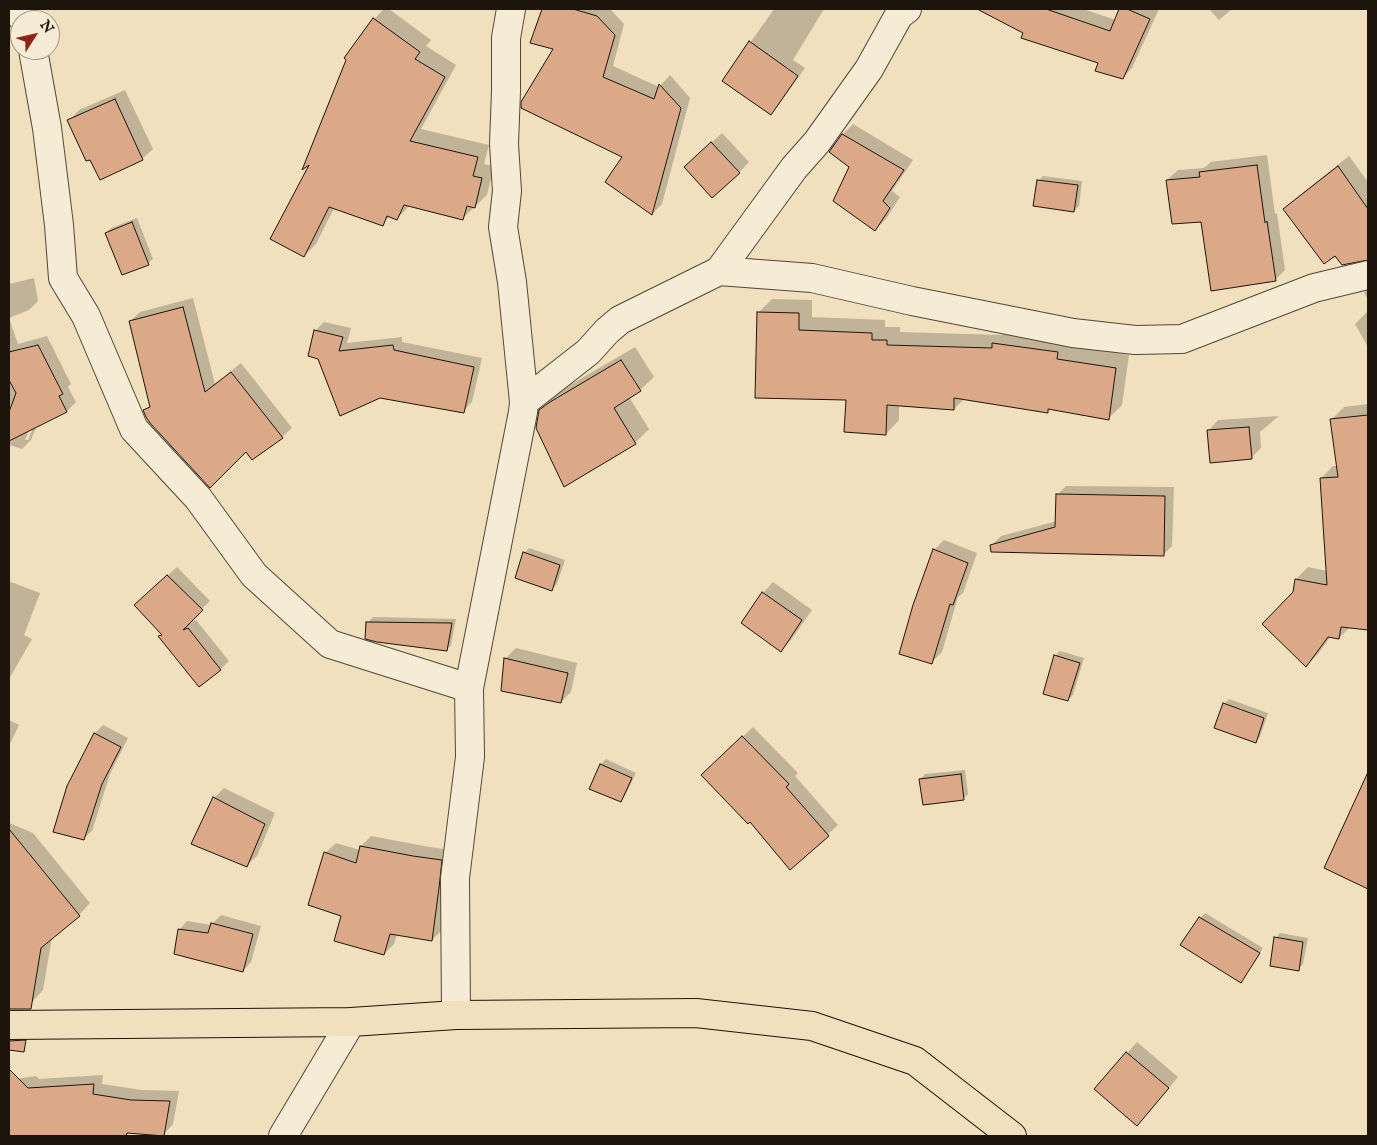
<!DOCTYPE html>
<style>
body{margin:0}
#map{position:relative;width:1377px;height:1145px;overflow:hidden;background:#f1e0be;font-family:"IM FELL English",serif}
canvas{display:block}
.frame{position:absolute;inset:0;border:10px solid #1d140b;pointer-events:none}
.north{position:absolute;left:10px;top:10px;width:50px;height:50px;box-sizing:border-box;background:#f6ebd5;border:1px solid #9f9584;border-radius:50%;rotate:55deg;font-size:14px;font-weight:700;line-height:20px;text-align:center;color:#1d140b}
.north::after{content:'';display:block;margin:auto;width:18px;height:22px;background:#8f2418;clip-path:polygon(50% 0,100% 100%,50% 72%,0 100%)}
</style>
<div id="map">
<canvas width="1377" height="1145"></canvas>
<div class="frame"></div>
<div class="north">N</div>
</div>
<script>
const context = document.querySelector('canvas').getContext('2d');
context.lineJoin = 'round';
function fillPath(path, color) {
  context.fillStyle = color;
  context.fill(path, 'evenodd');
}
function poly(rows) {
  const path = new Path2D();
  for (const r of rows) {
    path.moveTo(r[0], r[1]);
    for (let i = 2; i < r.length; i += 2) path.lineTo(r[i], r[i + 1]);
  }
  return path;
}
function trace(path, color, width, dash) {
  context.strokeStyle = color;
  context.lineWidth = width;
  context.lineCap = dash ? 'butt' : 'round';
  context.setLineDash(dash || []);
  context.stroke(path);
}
const shadow = poly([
 [384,9,389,9,431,40,426,46,456,65,421,129,489,145,484,164,494,166,487,195,463,218,410,205,397,219,390,216,382,224,334,208,316,244,304,256,312,162,348,60,346,58,374,19],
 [543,9,610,9,624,24,613,66,659,87,670,75,690,98,662,204,652,214,624,157,554,48,532,42],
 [774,9,824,9,793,60,805,68,778,106,771,113,724,80],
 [980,9,1083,9,1116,20,1120,9,1159,9,1132,68,1123,78,1100,63,1024,32],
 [1209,9,1232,9,1219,20],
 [125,90,153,149,142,159,69,121,79,110],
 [853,124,913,160,892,191,900,197,886,219,875,230,851,167,831,152,843,134],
 [722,133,749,162,739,173,696,157],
 [1267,155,1275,214,1277,213,1285,270,1275,280,1202,220,1167,180,1178,170,1204,168,1211,162],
 [1349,156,1368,182,1368,259,1336,254,1284,209,1296,198],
 [1043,176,1082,181,1079,206,1074,211,1038,181],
 [137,218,153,259,148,263,106,233,111,228],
 [34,278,38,301,29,310,9,318,18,344,47,336,71,384,68,387,76,402,67,411,37,425,31,440,22,449,9,445,9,284],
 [32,424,34,425,28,440,25,440],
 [1368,288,1368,299,1364,293],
 [193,298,215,384,241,363,292,428,282,437,246,450,145,411,151,404,130,321,140,312],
 [772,299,812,300,812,317,885,320,885,327,900,327,900,332,1002,335,1007,330,1070,346,1129,355,1122,405,1109,418,1050,408,1047,411,964,399,954,409,899,405,899,420,886,434,847,399,758,313],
 [1368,311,1368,347,1355,324],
 [324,322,351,328,347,343,402,337,402,342,482,358,472,402,463,411,319,358,315,331],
 [635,347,654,377,640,390,629,397,649,429,635,443,565,485,540,411,554,396,565,388],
 [1368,404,1368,629,1350,627,1339,638,1331,636,1318,654,1306,666,1294,593,1296,579,1308,567,1327,571,1321,478,1333,466,1338,466,1332,419,1344,407],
 [1279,416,1260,432,1261,448,1251,458,1208,431,1218,420],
 [1066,486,1174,487,1172,546,1163,555,992,545,1001,536,1057,521,1057,495],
 [944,540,977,553,963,593,958,597,942,652,932,662,934,550],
 [529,548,565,560,557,584,552,589,524,553],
 [177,567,210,601,188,622,196,620,229,661,221,669,199,686,160,636,162,634,144,597],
 [11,582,40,593,24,635,32,639,9,679,9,584],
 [773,582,812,610,791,640,781,650,763,593],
 [373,617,456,619,451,645,447,650,368,622],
 [516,648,577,663,571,692,561,702,505,659],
 [1060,651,1084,658,1073,695,1068,700,1055,656],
 [1229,699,1268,713,1260,737,1255,742,1224,704],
 [9,720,19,725,9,746],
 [103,725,128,738,110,774,92,831,83,839,95,733],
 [753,727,798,773,795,776,838,825,790,869,750,820,703,775],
 [606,759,636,773,625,796,621,801,591,788,601,764],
 [965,770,968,794,963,799,920,779,925,774],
 [224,788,275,813,257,856,246,866,214,798],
 [1361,803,1368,807,1368,888,1326,867],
 [9,823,33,833,90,903,79,915,52,937,43,990,32,1002,9,998],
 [371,836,424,846,451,850,442,930,432,940,397,934,394,944,384,954,342,915,325,853,336,843,360,850,361,846],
 [1205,913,1263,948,1245,976,1200,918],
 [221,915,261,926,251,962,243,971,179,930,187,921,211,925],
 [1280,933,1308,938,1303,964,1298,969,1276,938],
 [1137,1042,1178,1077,1147,1114,1137,1124,1096,1089],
 [103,1075,102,1084,142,1090,179,1091,173,1124,163,1135,40,1126,67,1136,9,1136,9,1080,36,1076,39,1079]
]);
const building = poly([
 [542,9,573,9,597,16,615,35,603,77,654,99,659,84,681,108,652,215,605,182,622,157,521,108,521,102,553,49,530,43,542,9],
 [977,9,1046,9,1110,31,1119,9,1127,9,1150,19,1123,79,1095,71,1098,63,1021,38,1023,33,977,9],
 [373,18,420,52,415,59,445,77,410,141,478,157,473,176,482,178,475,208,467,206,463,220,404,205,397,220,387,216,383,226,329,207,304,257,270,239,309,165,302,170,346,60,344,58,373,18],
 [749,41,798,76,771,115,722,81,749,41],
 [115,99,143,160,100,180,90,160,86,161,67,120,115,99],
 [842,134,904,170,883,201,890,208,875,231,833,201,849,167,829,152,842,134],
 [711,142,740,173,712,198,684,167,711,142],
 [1257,165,1265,223,1267,221,1276,281,1211,291,1201,222,1172,224,1166,180,1200,177,1199,172,1257,165],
 [1338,166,1368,209,1368,260,1342,265,1335,256,1324,264,1283,209,1338,166],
 [1037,180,1078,185,1074,212,1033,206,1037,180],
 [132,222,149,265,122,275,105,233,132,222],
 [183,307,205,392,231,372,283,438,252,460,246,452,210,488,150,423,146,417,143,410,150,407,129,321,183,307],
 [757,312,799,313,799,330,872,333,872,340,887,340,887,345,992,348,992,343,1058,352,1057,359,1116,368,1109,420,1048,409,1048,413,954,398,954,410,887,405,886,435,844,432,846,400,755,398,757,312],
 [314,330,343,337,339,351,393,345,394,350,474,367,464,413,380,398,340,416,318,359,308,356,314,330],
 [38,345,63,394,59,396,67,412,9,441,9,412,16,393,9,380,9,352,38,345],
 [621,360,641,391,614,408,636,444,564,487,536,428,539,410,550,402,621,360],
 [1368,415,1368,630,1341,627,1339,639,1328,637,1306,667,1262,624,1293,592,1295,579,1327,585,1320,478,1338,477,1330,419,1368,415],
 [1249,427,1252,459,1210,463,1207,430,1249,427],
 [1056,494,1165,496,1164,556,991,552,990,545,1055,527,1056,494],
 [933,549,968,563,953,605,950,604,932,664,899,654,913,605,933,549],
 [523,552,560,565,552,591,515,578,523,552],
 [167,575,203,610,183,630,188,628,221,670,199,687,158,636,162,635,134,605,167,575],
 [762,592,802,620,781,652,741,623,762,592],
 [366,622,452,623,447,651,377,642,365,639,366,622],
 [1054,655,1080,663,1068,701,1043,694,1054,655],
 [504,658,568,673,561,703,501,691,504,658],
 [1223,703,1264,718,1256,743,1214,728,1223,703],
 [94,733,121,747,102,784,84,840,53,832,67,786,94,733],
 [742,736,789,784,786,787,829,836,790,870,750,822,748,824,701,775,742,736],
 [600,764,632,778,621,802,589,789,600,764],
 [1368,772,1368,889,1324,868,1368,772],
 [961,774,964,800,923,805,919,779,961,774],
 [213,797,265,824,247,867,191,844,213,797],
 [9,829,80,916,41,948,31,1009,9,1009,9,829],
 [360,846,413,856,442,860,439,888,432,941,390,934,384,955,334,941,341,916,308,905,324,852,356,863,360,846],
 [1199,917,1260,953,1241,983,1180,945,1199,917],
 [211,923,253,934,243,972,174,954,178,929,208,933,211,923],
 [1274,937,1303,942,1299,971,1270,966,1274,937],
 [26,1040,24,1052,9,1050,9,1041,26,1040],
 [1126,1052,1169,1088,1137,1126,1094,1089,1126,1052],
 [9,1069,28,1088,94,1084,93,1094,131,1100,170,1101,164,1136,127,1133,126,1136,9,1136,9,1069]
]);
const minor = poly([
 [16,9,24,20],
 [33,50,47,128,59,225,63,278,86,316,134,429,198,498,254,575,330,644,469,688],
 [719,271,812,278,912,301,1073,333,1135,340,1182,339,1314,288,1368,275],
 [524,402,588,352,607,331,620,320,719,271,794,168,817,142,869,69,899,15,907,9],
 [456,1015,455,878,470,757,469,688,523,412,524,402,512,282,503,227,507,191,504,144,506,91,506,38,511,9],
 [283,1136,351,1022]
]);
const major = poly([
 [9,1025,351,1022,456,1015,696,1013,812,1026,915,1061,1012,1136]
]);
fillPath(shadow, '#0003');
fillPath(building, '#dca988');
trace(building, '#1d140b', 1);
trace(minor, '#524738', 30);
trace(major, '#1d140b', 30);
trace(minor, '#f6ebd5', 28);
trace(major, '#f1e0be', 28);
</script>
